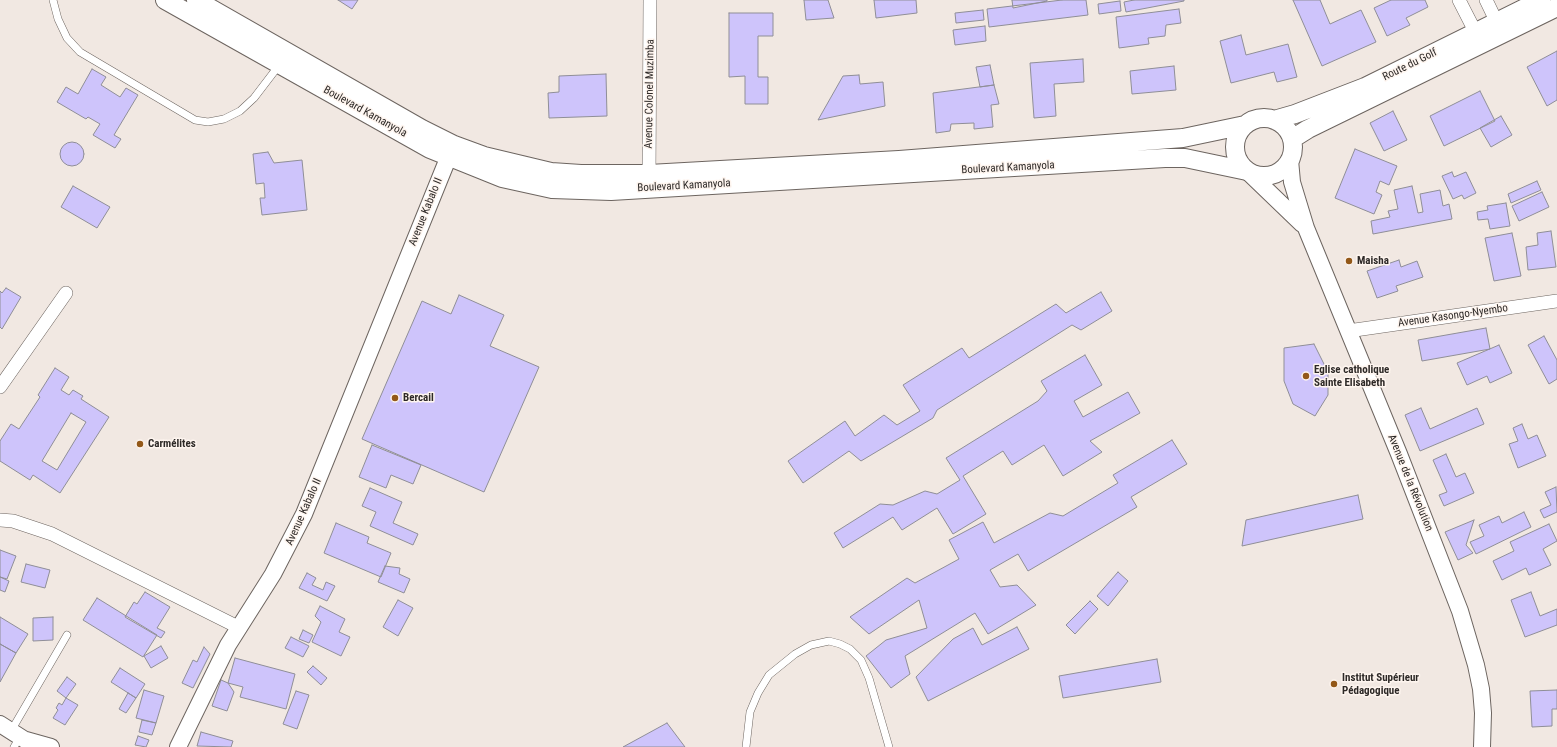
<!DOCTYPE html>
<meta charset="utf-8">
<style>
body{margin:0}
canvas{display:block;background:#f1e8e2}
</style>
<canvas width="1557" height="747"></canvas>
<script>
const context = document.querySelector('canvas').getContext('2d');
context.lineJoin = 'round';
function fillPath(path, color) {
  context.fillStyle = color;
  context.fill(path, 'evenodd');
}
function poly(rows) {
  const path = new Path2D();
  for (const r of rows) {
    if (r.length === 3) {
      path.moveTo(r[0] + r[2], r[1]);
      path.arc(r[0], r[1], r[2], 0, 2 * Math.PI);
      continue;
    }
    path.moveTo(r[0], r[1]);
    for (let i = 2; i < r.length; i += 2) path.lineTo(r[i], r[i + 1]);
  }
  return path;
}
function trace(path, color, width, dash) {
  context.strokeStyle = color;
  context.lineWidth = width;
  context.lineCap = dash ? 'butt' : 'round';
  context.setLineDash(dash || []);
  context.stroke(path);
}
function drawText(font, color, halo, rows, align = 'center') {
  context.font = font + ' "Roboto Condensed",sans-serif';
  context.lineWidth = 3;
  context.setLineDash([]);
  context.textBaseline = 'middle';
  context.strokeStyle = halo;
  context.fillStyle = color;
  for (const [text, x, y, turn = 0] of rows) {
    context.save();
    context.translate(x, y);
    context.rotate((+turn || 0) * Math.PI / 180);
    context.textAlign = isNaN(turn) ? turn : align;
    if (halo) context.strokeText(text, 0, 0);
    context.fillText(text, 0, 0);
    context.restore();
  }
}
const building = poly([
 [338,0,358,0,352,9,338,0],
 [804,0,828,0,834,18,806,20,804,0],
 [874,0,916,0,917,13,876,18,874,0],
 [1012,0,1047,0,1047,1,1013,8,1012,0],
 [1062,0,1086,0,1088,15,989,27,987,9,1062,0],
 [1134,0,1184,0,1184,1,1126,12,1124,2,1134,0],
 [1293,0,1320,0,1330,24,1361,10,1376,42,1322,66,1293,0],
 [1391,0,1425,0,1428,7,1406,18,1410,25,1387,36,1374,8,1391,0],
 [1120,1,1121,11,1099,14,1098,4,1120,1],
 [1179,9,1181,23,1166,25,1165,36,1148,38,1149,44,1119,48,1116,17,1179,9],
 [983,10,984,20,956,23,955,13,983,10],
 [729,13,773,13,773,36,758,36,758,77,768,77,768,104,745,104,745,76,729,77,729,13],
 [985,26,986,41,955,45,953,30,985,26],
 [1241,35,1246,55,1288,44,1297,77,1277,82,1274,72,1231,83,1220,41,1241,35],
 [1557,51,1557,100,1547,106,1527,67,1557,51],
 [1083,59,1084,82,1054,84,1056,116,1034,118,1030,63,1083,59],
 [990,65,994,85,980,87,976,67,990,65],
 [1174,66,1176,90,1132,94,1130,71,1174,66],
 [92,69,106,77,101,85,120,97,126,88,138,95,114,135,121,139,115,148,93,135,100,124,88,117,86,119,57,102,66,87,78,94,92,69],
 [606,74,607,116,549,118,548,93,559,92,559,76,606,74],
 [859,75,860,84,883,82,885,106,818,120,843,76,859,75],
 [994,85,999,104,991,105,993,127,974,129,974,123,951,124,950,131,936,133,933,93,994,85],
 [1480,91,1495,121,1444,146,1430,116,1480,91],
 [1393,111,1407,140,1384,151,1370,123,1393,111],
 [1501,116,1512,135,1491,147,1480,128,1501,116],
 [72,154,12],
 [1355,149,1397,166,1389,185,1380,181,1376,192,1382,195,1374,214,1335,198,1355,149],
 [268,152,274,163,302,160,307,210,262,215,260,198,265,198,264,183,256,184,253,154,268,152],
 [1452,172,1454,177,1466,172,1476,193,1464,199,1462,195,1453,199,1442,176,1452,172],
 [1537,181,1541,190,1511,203,1508,194,1537,181],
 [73,186,110,207,97,228,61,207,73,186],
 [1412,186,1418,213,1423,212,1420,194,1440,190,1443,206,1449,204,1452,219,1373,234,1371,221,1390,217,1388,211,1398,209,1394,190,1412,186],
 [1542,192,1549,207,1519,221,1512,206,1542,192],
 [1506,203,1510,226,1490,229,1488,219,1478,220,1477,212,1488,210,1487,206,1506,203],
 [1551,231,1556,267,1528,270,1526,247,1538,245,1537,233,1551,231],
 [1512,233,1521,276,1494,281,1485,238,1512,233],
 [1399,260,1401,267,1417,261,1423,277,1396,286,1398,291,1377,298,1367,271,1399,260],
 [6,288,21,297,2,329,0,327,0,291,2,293,6,288],
 [1101,292,1112,311,1081,330,1072,325,937,410,933,418,861,461,849,451,803,483,788,461,845,421,855,436,884,415,897,425,920,411,903,385,962,348,969,358,1056,304,1066,313,1101,292],
 [459,295,504,315,490,346,539,367,484,492,362,439,422,301,451,314,459,295],
 [1486,328,1490,349,1422,361,1418,340,1486,328],
 [1544,336,1557,360,1557,379,1549,384,1528,345,1544,336],
 [1314,344,1328,372,1328,395,1315,416,1293,404,1284,381,1284,348,1314,344],
 [1499,345,1512,373,1490,383,1487,376,1467,385,1457,363,1499,345],
 [1085,355,1102,385,1074,401,1083,417,1128,392,1140,413,1090,441,1102,452,1063,476,1044,445,1012,465,1003,451,963,476,986,514,953,534,937,508,902,530,893,517,843,548,834,533,880,504,893,505,925,491,937,494,960,480,946,458,1038,401,1047,391,1041,381,1085,355],
 [55,368,69,377,61,390,69,395,73,390,83,396,81,399,109,417,60,493,33,475,30,480,0,461,0,441,11,424,19,429,40,397,38,395,55,368],
 [71,413,86,422,57,470,42,461,71,413],
 [1421,408,1430,429,1477,408,1484,424,1420,451,1405,415,1421,408],
 [1522,424,1528,439,1537,435,1546,456,1518,468,1509,444,1518,441,1513,428,1522,424],
 [1172,440,1187,464,1131,497,1137,507,1028,571,1018,554,990,570,1000,587,1017,585,1036,605,988,634,975,613,905,656,910,674,891,688,866,656,886,640,927,628,919,600,869,634,850,617,907,578,915,583,959,559,949,540,983,522,994,543,1050,513,1063,516,1118,483,1113,475,1172,440],
 [372,445,421,465,413,484,391,475,386,488,359,477,372,445],
 [1446,454,1456,477,1465,473,1474,493,1444,506,1439,495,1447,492,1433,460,1446,454],
 [1556,487,1557,512,1544,518,1540,510,1551,505,1545,492,1556,487],
 [370,488,402,502,393,523,418,534,413,545,370,526,376,512,362,506,370,488],
 [1358,495,1363,519,1242,546,1246,520,1358,495],
 [1524,512,1531,527,1476,554,1470,542,1484,536,1479,525,1499,516,1502,523,1524,512],
 [1474,520,1466,545,1473,553,1458,560,1445,532,1474,520],
 [336,523,369,537,367,543,391,553,381,577,324,553,336,523],
 [1549,524,1557,541,1543,549,1551,565,1529,575,1526,568,1502,580,1493,561,1514,551,1510,542,1549,524],
 [0,550,16,556,7,579,0,577,0,550],
 [26,564,50,570,45,588,21,582,26,564],
 [385,566,400,568,399,574,410,579,404,593,378,582,385,566],
 [1118,572,1128,581,1108,606,1097,596,1118,572],
 [307,573,316,578,312,585,323,590,326,582,335,586,327,601,299,588,307,573],
 [0,577,9,581,5,592,0,590,0,577],
 [145,592,170,607,157,628,165,632,161,638,125,617,134,602,137,604,145,592],
 [1531,592,1540,616,1557,609,1557,625,1525,637,1511,600,1531,592],
 [97,598,157,635,143,657,83,620,97,598],
 [398,600,413,608,398,636,383,627,398,600],
 [1090,601,1098,609,1075,634,1066,625,1090,601],
 [320,606,345,619,339,632,350,637,341,656,312,642,321,622,315,616,320,606],
 [0,617,28,634,16,653,0,644,0,617],
 [53,617,53,640,33,641,33,618,53,617],
 [1017,627,1029,649,928,701,916,677,953,639,973,628,982,645,1017,627],
 [303,630,313,635,309,643,299,639,303,630],
 [291,637,309,646,303,657,285,648,291,637],
 [0,644,16,653,0,682,0,644],
 [161,646,168,658,151,668,144,656,161,646],
 [204,647,210,654,193,688,182,683,193,660,197,662,204,647],
 [235,658,295,674,286,709,240,697,243,687,228,683,235,658],
 [1157,659,1161,682,1063,698,1059,676,1157,659],
 [313,666,327,678,321,685,307,672,313,666],
 [120,668,145,684,136,698,111,682,120,668],
 [67,677,76,684,66,698,57,691,67,677],
 [221,680,228,683,234,692,227,711,212,706,221,680],
 [144,690,164,696,156,723,136,718,144,690],
 [1557,690,1557,709,1552,709,1552,726,1532,727,1530,691,1557,690],
 [296,691,309,695,297,729,283,724,296,691],
 [128,693,136,698,126,713,119,709,128,693],
 [66,698,78,705,65,725,53,718,58,710,56,708,59,703,62,705,66,698],
 [142,720,156,723,152,735,139,732,142,720],
 [667,723,685,747,623,747,667,723],
 [201,732,233,741,231,747,197,746,201,732],
 [138,736,149,740,146,747,135,745,138,736]
]);
const service = poly([
 [53,0,58,19,67,38,80,52,195,120,208,122,224,119,240,111,254,98,280,64],
 [11,731,67,635],
 [14,747,20,737],
 [746,747,750,712,758,693,769,675,795,654,811,645,829,641,840,644,850,649,861,660,869,678,889,747]
]);
const minor = poly([
 [1459,0,1479,39],
 [1486,0,1500,29],
 [649,182,650,0],
 [1348,331,1557,301],
 [0,387,66,293],
 [0,520,13,521,52,534,240,628]
]);
const tertiary = poly([
 [1290,160,1292,182,1306,228,1399,454,1460,611,1476,665,1481,689,1483,713,1482,747],
 [1249,173,1302,224],
 [0,724,36,747],
 [26,740,51,747],
 [178,747,228,645,273,574,304,514,453,146]
]);
const secondary = poly([
 [165,0,430,149,502,178,552,189,611,191,1165,158,1185,158,1247,171],
 [196,0,422,129,454,145,484,156,551,172,581,174,649,174,899,160,1183,138,1245,125],
 [1264,147,29],
 [1274,120,1295,114,1365,87,1541,0],
 [1292,139,1308,129,1557,7]
]);
const markers = [
 [1349,261,4,"#935818"],
 [1306,376,4,"#935818"],
 [395,398,4,"#935818"],
 [140,444,4,"#935818"],
 [1334,684,4,"#935818"]
];
const streetNames = [
 ["Route du Golf",1410,65,-26],
 ["Avenue Colonel Muzimba",650,94,-89],
 ["Boulevard Kamanyola",365,112,29],
 ["Boulevard Kamanyola",1008,168,-3],
 ["Boulevard Kamanyola",684,186,-3],
 ["Avenue Kabalo II",426,212,-68],
 ["Avenue Kasongo-Nyembo",1453,316,-8],
 ["Avenue de la Révolution",1410,483,68],
 ["Avenue Kabalo II",304,512,-66]
];
const poiNames = [
 ["Maisha",1357,261],
 ["Eglise catholique",1314,370],
 ["Sainte Elisabeth",1314,383],
 ["Bercail",403,398],
 ["Carmélites",148,444],
 ["Institut Supérieur",1342,678],
 ["Pédagogique",1342,691]
];
fillPath(building, '#cec4fb');
trace(building, '#8f8e97', 1);
trace(service, '#6d6560', 8);
trace(minor, '#6d6560', 14);
trace(tertiary, '#6d6560', 18);
trace(secondary, '#6d6560', 20);
trace(service, '#fff', 7);
trace(minor, '#fff', 13);
trace(tertiary, '#fff', 16);
trace(secondary, '#fff', 18);
for (const [x, y, r, color] of markers) {
  const dot = new Path2D();
  dot.arc(x, y, r, 0, 2 * Math.PI);
  context.fillStyle = color;
  context.fill(dot);
  trace(dot, '#fef5ef', 1.5);
}
drawText('11px', '#2d2927', '#fef5ef', streetNames);
drawText('bold 11px', '#2d2927', '#fef5ef', poiNames, 'left');
</script>
